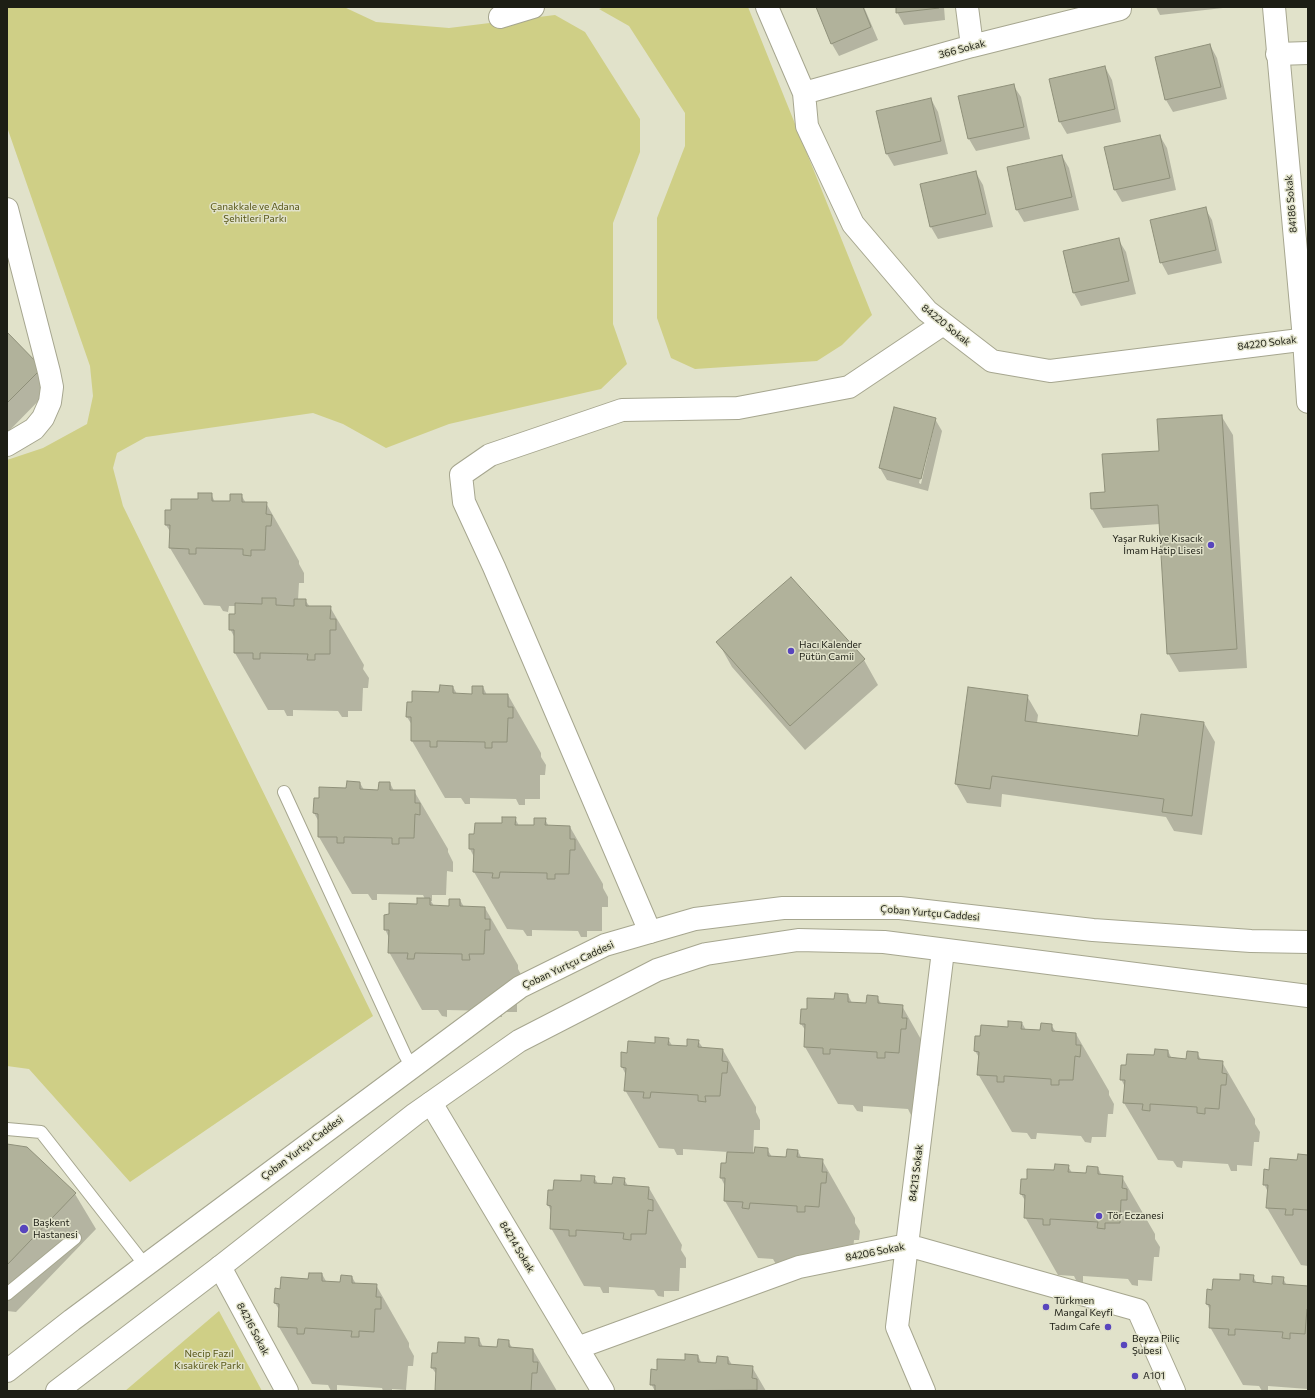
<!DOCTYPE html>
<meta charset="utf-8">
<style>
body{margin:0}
#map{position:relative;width:1315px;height:1398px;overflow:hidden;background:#e1e2ca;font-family:Commissioner,sans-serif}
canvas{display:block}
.frame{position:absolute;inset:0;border:8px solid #1d1e15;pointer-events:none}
</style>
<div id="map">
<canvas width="1315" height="1398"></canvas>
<div class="frame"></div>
</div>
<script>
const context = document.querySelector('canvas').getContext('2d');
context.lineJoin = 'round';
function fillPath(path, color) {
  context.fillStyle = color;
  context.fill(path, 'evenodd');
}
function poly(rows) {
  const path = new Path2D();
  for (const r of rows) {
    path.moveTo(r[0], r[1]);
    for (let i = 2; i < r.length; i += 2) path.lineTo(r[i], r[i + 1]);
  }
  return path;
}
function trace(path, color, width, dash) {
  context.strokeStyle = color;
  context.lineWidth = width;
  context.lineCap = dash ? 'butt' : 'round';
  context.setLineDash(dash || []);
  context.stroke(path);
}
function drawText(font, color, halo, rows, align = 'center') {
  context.font = font + ' Commissioner,sans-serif';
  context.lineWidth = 3;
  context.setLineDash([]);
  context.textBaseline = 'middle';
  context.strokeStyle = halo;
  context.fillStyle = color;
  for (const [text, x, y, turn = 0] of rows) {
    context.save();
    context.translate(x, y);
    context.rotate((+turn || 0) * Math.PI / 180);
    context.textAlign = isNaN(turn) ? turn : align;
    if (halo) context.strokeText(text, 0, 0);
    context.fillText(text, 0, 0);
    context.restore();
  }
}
const green = poly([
 [7,7,344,7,376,22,449,28,555,15,585,32,640,119,640,152,613,223,613,324,627,364,601,389,449,424,386,448,343,424,313,413,146,437,117,453,113,468,123,506,373,1016,130,1182,29,1069,7,1066,7,460,43,448,87,424,93,396,90,366,7,127],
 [605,7,748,7,872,315,842,345,817,361,695,369,671,358,657,318,657,218,685,146,685,113,629,26,599,9],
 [219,1311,262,1391,125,1391]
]);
const shadow = poly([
 [817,7,864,7,878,40,839,56,832,44],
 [897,7,944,7,945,20,904,25,897,12],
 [1156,7,1223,7,1223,8,1160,15],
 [1210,45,1217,58,1227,99,1173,112,1166,100],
 [1105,67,1112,80,1121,122,1067,134,1060,122],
 [1013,85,1021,97,1030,139,976,151,969,139],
 [931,99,938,112,948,154,894,166,887,154,877,112],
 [1160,136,1167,148,1176,190,1122,202,1115,190],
 [1062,156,1069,168,1079,210,1024,222,1017,210],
 [976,173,983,185,993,227,938,239,931,227],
 [1205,208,1212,220,1222,263,1168,275,1161,262],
 [1118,239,1126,252,1136,294,1081,306,1074,293,1064,252],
 [7,334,52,387,7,433],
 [1222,417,1233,435,1247,668,1179,672,1168,653,1160,524,1103,528,1092,509,1106,493,1160,452],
 [935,419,942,431,928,491,887,480,880,468],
 [932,427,934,427,921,484,919,483],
 [211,494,215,502,231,502,241,495,246,503,266,503,299,561,299,564,304,573,304,583,299,583,298,600,305,600,310,607,330,607,364,665,363,669,369,678,368,688,363,688,362,711,348,711,348,717,342,717,338,711,293,710,293,716,287,716,284,710,268,710,235,653,235,638,230,629,236,615,236,606,229,606,228,612,223,611,220,606,204,605,170,548,171,533,166,525,172,511],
 [791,578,864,660,878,685,805,750,732,667,718,642],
 [453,687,457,694,473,695,483,687,487,695,508,695,541,753,541,757,546,765,545,775,540,775,540,799,525,799,525,805,519,805,516,799,470,798,470,804,465,804,461,798,445,798,412,741,412,725,407,717,408,703,413,703],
 [1027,696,1038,715,1037,723,1139,737,1204,723,1215,742,1202,835,1174,831,1166,817,1002,794,1001,807,967,803,956,784],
 [360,783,364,790,379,791,390,783,394,791,414,791,448,849,448,852,453,862,453,872,447,871,446,895,432,895,432,901,431,901,434,906,450,907,460,900,464,907,485,908,518,965,518,969,523,978,517,988,517,1012,502,1012,502,1017,496,1017,493,1011,447,1010,447,1017,442,1016,438,1010,422,1010,389,952,389,938,385,929,425,899,423,895,377,894,377,900,372,900,368,894,352,894,319,837,319,822,314,813,315,799,320,799],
 [515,818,519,826,535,826,545,819,549,827,570,827,603,884,603,888,608,897,608,907,602,907,602,931,587,931,587,937,581,937,578,931,532,930,532,936,527,936,523,930,507,929,474,872,474,857,470,849,475,835],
 [848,995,852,1003,867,1004,877,997,882,1005,902,1006,935,1064,935,1068,940,1077,939,1086,934,1086,918,1115,911,1115,908,1109,863,1106,863,1112,857,1111,853,1105,838,1104,805,1047,806,1031,801,1024,808,1010],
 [1022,1023,1026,1030,1041,1032,1051,1025,1056,1032,1076,1034,1109,1091,1109,1095,1114,1104,1113,1114,1108,1114,1106,1137,1092,1137,1091,1143,1085,1142,1081,1136,1037,1133,1036,1139,1031,1139,1027,1133,1012,1132,978,1074,980,1059,975,1051,981,1038,1009,1028],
 [668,1039,673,1047,687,1047,698,1041,703,1048,723,1050,756,1107,756,1112,760,1120,760,1130,754,1130,753,1154,767,1149,772,1157,787,1158,798,1151,802,1159,822,1160,855,1218,855,1223,860,1231,859,1240,854,1240,852,1264,783,1260,782,1266,777,1266,773,1259,758,1258,725,1201,725,1186,721,1178,727,1164,728,1152,683,1149,683,1155,677,1155,674,1149,659,1148,625,1090,626,1075,622,1067,628,1054],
 [1168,1051,1172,1059,1187,1060,1197,1053,1202,1061,1222,1062,1255,1119,1255,1124,1260,1132,1259,1142,1254,1142,1252,1166,1237,1165,1237,1171,1231,1171,1228,1164,1183,1161,1182,1168,1177,1167,1173,1161,1158,1160,1124,1103,1125,1087,1121,1079,1127,1066,1155,1056],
 [7,1145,27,1148,75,1194,96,1229,16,1312,7,1311],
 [1308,1156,1308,1266,1301,1265,1267,1208,1268,1192,1264,1184,1270,1171,1298,1161],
 [1068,1166,1072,1173,1087,1174,1098,1168,1102,1176,1122,1177,1155,1234,1155,1239,1160,1247,1159,1257,1154,1257,1152,1281,1138,1280,1138,1286,1132,1285,1128,1279,1083,1276,1083,1282,1077,1282,1074,1276,1058,1275,1025,1217,1026,1202,1021,1194,1028,1181,1055,1171],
 [594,1177,598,1184,613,1185,624,1179,628,1186,649,1188,682,1245,681,1250,686,1258,686,1268,680,1268,679,1291,664,1291,664,1297,658,1296,654,1290,609,1287,609,1293,603,1293,600,1287,584,1286,551,1228,552,1213,548,1205,554,1192,582,1182],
 [322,1274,327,1283,341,1283,352,1277,356,1284,376,1285,409,1343,409,1347,414,1356,413,1366,408,1366,406,1390,392,1389,392,1391,383,1391,382,1388,337,1385,337,1391,331,1391,328,1385,312,1384,279,1327,280,1311,275,1303,281,1290],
 [1253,1276,1257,1284,1273,1285,1283,1278,1287,1286,1308,1288,1308,1389,1268,1386,1268,1391,1262,1391,1259,1386,1243,1385,1210,1327,1211,1312,1207,1304,1213,1291,1241,1281],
 [479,1339,483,1347,498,1348,508,1341,513,1349,533,1350,557,1391,436,1391,437,1375,432,1368,438,1354],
 [698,1356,702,1364,717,1364,728,1358,732,1365,752,1367,766,1391,655,1391,651,1384,658,1371,685,1361]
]);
const building = poly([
 [816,7,863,7,871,27,831,44,816,7],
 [896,7,939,7,939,8,896,13,896,7],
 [1210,44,1221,87,1165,100,1155,57,1210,44],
 [1105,66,1115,109,1059,122,1049,79,1105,66],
 [1014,84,1024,127,968,139,958,96,1014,84],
 [931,98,941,141,886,154,876,111,931,98],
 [1160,135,1170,178,1114,190,1104,147,1160,135],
 [1062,155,1072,197,1016,210,1007,167,1062,155],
 [976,171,986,214,930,227,920,184,976,171],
 [1206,207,1216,250,1160,263,1150,220,1206,207],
 [1119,238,1129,281,1073,293,1063,251,1119,238],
 [7,332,42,368,7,403,7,332],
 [894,407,936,418,921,479,879,468,894,407],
 [1222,415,1237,649,1167,654,1158,505,1091,509,1090,493,1105,492,1102,454,1159,451,1157,419,1222,415],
 [198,493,212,493,212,501,230,501,230,494,242,494,242,502,267,502,266,514,272,515,271,526,266,526,265,550,251,550,251,556,243,555,243,549,196,548,196,554,189,554,189,549,169,548,170,525,165,525,165,510,171,510,171,499,198,499,198,493],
 [791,577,865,659,790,726,716,642,791,577],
 [262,598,276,598,276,605,294,606,294,599,306,599,306,606,331,606,330,619,336,619,336,630,330,630,330,654,315,654,315,660,307,660,308,654,260,653,260,659,253,659,253,653,234,653,234,630,229,630,229,614,235,614,235,603,262,604,262,598],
 [440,685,453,686,453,693,472,694,472,686,483,686,483,694,508,694,508,707,513,707,513,718,508,718,507,742,492,742,492,748,485,748,485,742,437,741,437,747,430,747,430,741,411,741,411,717,406,717,407,702,412,702,412,691,439,692,440,685],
 [968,687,1028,695,1025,721,1138,736,1141,714,1204,722,1192,816,1162,812,1164,799,992,776,990,789,955,784,968,687],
 [347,781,360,782,360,789,378,790,379,782,390,782,390,790,415,790,415,803,420,803,420,815,415,814,414,838,399,838,399,844,392,844,392,838,344,837,344,843,337,843,337,837,318,837,318,814,313,813,314,798,319,798,319,787,346,788,347,781],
 [502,817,516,817,515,825,534,825,534,818,546,818,545,825,570,826,570,839,575,839,575,850,570,850,569,874,555,874,555,879,547,879,547,873,500,872,499,878,492,878,493,873,473,872,474,849,469,849,469,834,474,834,475,823,502,823,502,817],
 [417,898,430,898,430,905,449,906,449,899,460,899,460,906,485,907,485,919,490,919,490,930,485,930,484,954,469,954,470,960,462,960,462,954,415,953,414,959,407,959,408,953,388,953,389,930,384,930,384,915,389,914,389,903,417,904,417,898],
 [835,993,848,994,848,1002,866,1003,867,995,878,996,878,1003,903,1005,902,1018,907,1018,906,1029,901,1029,899,1053,885,1052,885,1058,877,1058,877,1052,830,1049,830,1054,823,1054,823,1048,804,1047,805,1024,800,1024,801,1009,807,1009,807,998,834,999,835,993],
 [1008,1021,1022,1022,1021,1029,1040,1030,1041,1023,1052,1024,1052,1031,1076,1033,1076,1045,1081,1045,1080,1057,1075,1056,1073,1080,1059,1080,1059,1085,1051,1085,1051,1079,1004,1076,1004,1082,997,1082,997,1076,977,1075,979,1052,974,1051,975,1036,980,1036,981,1025,1008,1027,1008,1021],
 [655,1037,669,1038,668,1045,687,1046,687,1039,699,1040,698,1047,723,1049,722,1061,728,1062,727,1073,722,1073,720,1096,705,1096,706,1102,698,1101,698,1095,651,1092,650,1098,643,1098,644,1092,624,1091,626,1068,621,1067,621,1052,627,1053,628,1041,655,1043,655,1037],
 [1155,1049,1168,1050,1168,1057,1186,1059,1187,1051,1198,1052,1198,1059,1223,1061,1222,1073,1227,1074,1226,1085,1221,1085,1219,1109,1205,1108,1205,1114,1197,1113,1197,1107,1150,1104,1150,1111,1142,1110,1143,1104,1123,1103,1125,1080,1120,1080,1121,1065,1126,1065,1127,1054,1154,1055,1155,1049],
 [7,1144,27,1147,76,1193,7,1265,7,1144],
 [755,1147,768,1148,768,1156,786,1157,787,1149,798,1150,797,1157,823,1159,822,1172,827,1172,826,1183,821,1183,819,1207,805,1206,805,1212,797,1212,797,1206,750,1203,749,1209,742,1208,743,1202,724,1201,725,1178,720,1178,721,1163,726,1163,727,1152,754,1153,755,1147],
 [1298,1154,1308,1155,1308,1210,1293,1209,1293,1215,1285,1215,1286,1209,1266,1208,1268,1185,1263,1185,1264,1169,1269,1170,1270,1158,1297,1160,1298,1154],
 [1055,1164,1069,1165,1068,1172,1086,1173,1087,1166,1098,1167,1098,1174,1123,1176,1122,1188,1127,1189,1127,1200,1121,1200,1120,1223,1105,1223,1105,1229,1097,1228,1098,1222,1050,1219,1050,1225,1043,1225,1043,1219,1024,1218,1025,1195,1020,1194,1021,1179,1027,1179,1027,1169,1054,1170,1055,1164],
 [581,1175,595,1176,594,1183,612,1184,613,1177,625,1178,624,1185,649,1187,648,1199,653,1200,653,1211,648,1210,646,1234,631,1234,631,1240,623,1239,624,1233,576,1230,576,1236,569,1236,569,1230,550,1229,551,1206,547,1205,548,1190,553,1190,554,1180,581,1181,581,1175],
 [309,1273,322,1273,322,1281,340,1282,341,1275,352,1276,352,1283,377,1284,376,1297,381,1297,381,1309,375,1309,374,1332,359,1331,359,1337,351,1337,352,1331,305,1328,304,1334,297,1334,297,1328,278,1327,279,1304,274,1303,275,1288,280,1289,281,1277,308,1279,309,1273],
 [1240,1274,1254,1275,1253,1282,1272,1284,1272,1276,1284,1277,1283,1284,1308,1286,1308,1310,1307,1309,1305,1334,1290,1333,1290,1339,1282,1338,1283,1332,1235,1329,1235,1335,1228,1335,1229,1329,1209,1328,1210,1305,1206,1304,1207,1289,1212,1290,1213,1279,1240,1280,1240,1274],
 [465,1337,479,1338,479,1346,497,1347,498,1339,509,1340,509,1347,533,1349,533,1362,538,1362,537,1373,532,1373,531,1391,435,1391,436,1368,431,1368,432,1353,437,1353,438,1342,465,1343,465,1337],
 [685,1354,698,1355,698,1362,716,1363,717,1356,728,1357,728,1364,753,1366,752,1378,757,1379,757,1390,655,1391,655,1385,650,1385,651,1369,657,1370,657,1359,685,1360,685,1354]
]);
const lane = poly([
 [284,792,405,1055,412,1067],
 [7,1129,41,1132,145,1265],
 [7,1294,75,1238]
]);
const street = poly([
 [767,7,804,93,807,126,853,224,927,311,992,361,1050,371,1308,339],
 [967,7,972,46],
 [500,17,533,7],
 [1277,54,1308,53],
 [804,93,972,46,1120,9,1120,7],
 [7,209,49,372,52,387,50,402,43,418,34,429,7,445],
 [650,932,494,567,464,502,461,475,490,455,622,410,738,408,849,387,943,324],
 [431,1103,603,1391],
 [220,1267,287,1391],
 [577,1348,799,1267,907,1245,1138,1310,1174,1391],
 [924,1391,897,1327,943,951]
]);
const secondary = poly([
 [1274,7,1304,339,1308,402],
 [7,1371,72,1320,520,987,605,945,695,919,783,908,900,908,1093,930,1251,941,1308,942],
 [57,1391,220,1267,415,1114,519,1041,657,970,706,954,798,940,884,942,1308,996]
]);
const markers = [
 [1211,545,4,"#5845bd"],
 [791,651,4,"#5845bd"],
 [1099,1216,4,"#5845bd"],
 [24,1229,5,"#5845bd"],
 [1046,1307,4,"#5845bd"],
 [1108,1327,4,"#5845bd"],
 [1124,1345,4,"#5845bd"],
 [1135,1376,4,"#5845bd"]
];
const streetNames = [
 ["366 Sokak",962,49,-15],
 ["84186 Sokak",1291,204,-95],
 ["84220 Sokak",946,325,39],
 ["84220 Sokak",1267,343,-7],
 ["Çoban Yurtçu Caddesi",930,913,5],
 ["Çoban Yurtçu Caddesi",568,965,-25],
 ["Çoban Yurtçu Caddesi",302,1148,-37],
 ["84213 Sokak",916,1173,-83],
 ["84214 Sokak",517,1247,59],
 ["84206 Sokak",875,1252,-11],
 ["84216 Sokak",253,1329,62]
];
const parkNames = [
 ["Çanakkale ve Adana",255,207],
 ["Şehitleri Parkı",255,219],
 ["Necip Fazıl",209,1354],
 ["Kısakürek Parkı",209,1366]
];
const poiNames = [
 ["Yaşar Rukiye Kısacık",1203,539,"right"],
 ["İmam Hatip Lisesi",1203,551,"right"],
 ["Hacı Kalender",799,645],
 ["Pütün Camii",799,657],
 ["Tör Eczanesi",1107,1216],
 ["Başkent",33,1223],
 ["Hastanesi",33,1235],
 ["Türkmen",1054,1301],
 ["Mangal Keyfi",1054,1313],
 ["Tadım Cafe",1100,1327,"right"],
 ["Beyza Piliç",1132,1339],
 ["Şubesi",1132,1351],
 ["A101",1143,1376]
];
fillPath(green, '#cfcf86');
fillPath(shadow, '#0003');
fillPath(building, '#b1b29b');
trace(building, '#8f907a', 1);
trace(lane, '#a6a68f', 14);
trace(street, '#a6a68f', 24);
trace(secondary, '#a6a68f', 24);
trace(lane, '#fff', 12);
trace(street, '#fff', 22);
trace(secondary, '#fff', 22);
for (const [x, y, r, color] of markers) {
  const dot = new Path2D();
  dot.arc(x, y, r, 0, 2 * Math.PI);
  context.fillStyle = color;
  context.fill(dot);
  trace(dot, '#e1e2ca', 1.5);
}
drawText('10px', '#1d1e15', '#e1e2ca', streetNames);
drawText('10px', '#585718', '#e1e2ca', parkNames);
drawText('10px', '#1d1e15', '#e1e2ca', poiNames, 'left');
</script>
